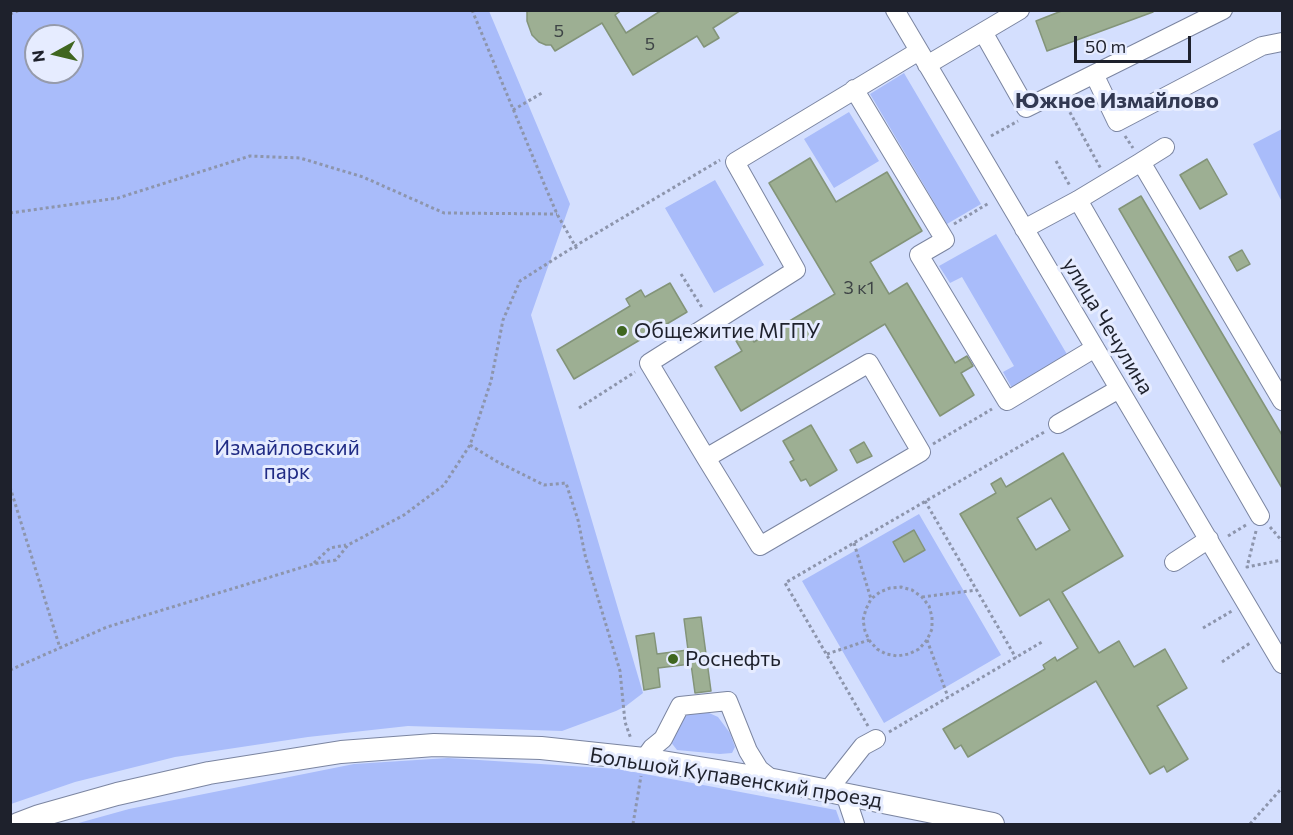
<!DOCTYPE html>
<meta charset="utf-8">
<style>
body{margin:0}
#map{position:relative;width:1293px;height:835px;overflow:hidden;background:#d4dffe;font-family:Commissioner,sans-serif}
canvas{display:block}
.frame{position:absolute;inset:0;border:12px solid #1e212c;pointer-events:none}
.north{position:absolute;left:24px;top:24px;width:60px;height:60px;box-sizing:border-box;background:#e6ecff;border:2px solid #969bab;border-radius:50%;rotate:262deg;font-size:16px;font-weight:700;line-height:24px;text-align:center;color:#1e212c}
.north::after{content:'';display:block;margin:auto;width:21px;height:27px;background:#3f6620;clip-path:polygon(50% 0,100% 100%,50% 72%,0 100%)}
.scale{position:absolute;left:1074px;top:36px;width:117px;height:27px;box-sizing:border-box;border:3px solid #1e212c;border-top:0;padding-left:8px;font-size:18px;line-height:21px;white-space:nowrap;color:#1e212c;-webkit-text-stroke:4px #e6ecff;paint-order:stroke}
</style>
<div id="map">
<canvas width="1293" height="835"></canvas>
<div class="frame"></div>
<div class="north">N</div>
<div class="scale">50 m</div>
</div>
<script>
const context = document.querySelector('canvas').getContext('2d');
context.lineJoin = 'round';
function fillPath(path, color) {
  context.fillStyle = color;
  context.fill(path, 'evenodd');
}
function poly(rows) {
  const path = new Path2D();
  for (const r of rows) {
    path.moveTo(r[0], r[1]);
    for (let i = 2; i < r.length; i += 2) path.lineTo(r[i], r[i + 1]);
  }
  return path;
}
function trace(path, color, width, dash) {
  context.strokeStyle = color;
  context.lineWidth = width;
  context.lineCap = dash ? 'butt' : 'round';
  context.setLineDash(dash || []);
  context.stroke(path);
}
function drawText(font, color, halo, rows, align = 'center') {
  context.font = font + ' Commissioner,sans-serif';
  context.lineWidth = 6;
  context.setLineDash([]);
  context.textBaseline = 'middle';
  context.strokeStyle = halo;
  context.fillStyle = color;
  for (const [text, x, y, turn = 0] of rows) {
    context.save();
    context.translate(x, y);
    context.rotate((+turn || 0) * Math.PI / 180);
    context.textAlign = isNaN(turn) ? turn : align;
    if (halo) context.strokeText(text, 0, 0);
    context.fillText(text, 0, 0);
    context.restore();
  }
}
const green = poly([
 [10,11,489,11,570,204,531,315,643,693,626,706,616,711,562,731,408,726,308,737,175,757,75,782,11,804],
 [36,36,72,36,72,72,36,72],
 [904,73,981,204,947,224,870,94],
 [849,112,879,161,834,188,804,139],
 [1282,129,1282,202,1253,144],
 [715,180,764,265,714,293,665,208],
 [996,234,1068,356,1013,390,1003,372,1014,366,962,277,950,283,939,266],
 [919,514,1001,655,884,723,802,581],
 [707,712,718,717,730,733,735,747,732,753,720,754,677,750,670,741,679,718,690,714],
 [448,758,618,769,836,810,841,824,75,824,129,809,354,764]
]);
const building = poly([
 [527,10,622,10,615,15,626,33,662,10,741,10,713,28,719,38,704,47,697,36,633,75,602,23,555,51,551,45,546,45,539,42,532,35,527,21,527,10],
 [1064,10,1152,10,1153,12,1047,51,1036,21,1064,10],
 [810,158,836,202,887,172,922,231,870,262,889,294,907,283,955,363,967,356,973,366,961,373,974,395,940,416,885,324,741,411,715,367,742,351,735,339,747,331,754,342,835,294,769,183,810,158],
 [1207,159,1227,194,1200,209,1180,175,1207,159],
 [1141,196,1282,435,1282,488,1119,209,1141,196],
 [1242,250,1250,264,1237,271,1229,257,1242,250],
 [670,283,687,312,574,379,557,350,630,306,626,299,641,290,645,297,670,283],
 [811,425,837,470,810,486,806,479,801,481,790,462,794,460,783,441,811,425],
 [864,442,872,456,857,463,850,450,864,442],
 [1063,453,1123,556,1062,592,1099,653,1119,641,1134,667,1165,649,1187,688,1157,706,1188,759,1167,772,1164,766,1150,774,1096,681,968,757,961,745,955,749,943,729,1045,669,1043,665,1055,657,1057,661,1078,648,1049,599,1020,616,960,514,996,493,991,484,1001,478,1006,487,1063,453],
 [1051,498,1070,530,1036,550,1017,518,1051,498],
 [914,530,925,550,904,562,893,542,914,530],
 [701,617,711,691,695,693,691,664,658,668,660,687,644,690,636,636,654,633,657,654,688,650,684,619,701,617]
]);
const path = poly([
 [472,10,545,186,557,214,578,251],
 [10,14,20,10],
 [1067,107,1101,169],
 [513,110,542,93],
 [991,136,1018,121],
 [1125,136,1133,148],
 [1056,161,1070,186],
 [10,213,118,198,250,156,300,158,363,177,444,213,557,214],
 [954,224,989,203],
 [681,274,703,309],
 [579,408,635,372],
 [933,444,992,409],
 [470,445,496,461,544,485,566,483,578,520,585,555,620,671,625,722,631,739],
 [10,487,60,648],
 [925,501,1016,658],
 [1270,527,1282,541],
 [1256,531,1247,567,1282,560],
 [1228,536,1246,525],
 [854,543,871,599,866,609,863,620,865,631,869,640,877,649,886,654,897,656,909,654,919,649,927,640,932,629,932,617,929,606,922,597,912,590,901,587,890,588,880,592,871,599],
 [314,563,330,548,346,545],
 [922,597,977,590],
 [1203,628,1232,611],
 [927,640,948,697],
 [827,654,869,640],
 [1222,662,1250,643],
 [10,670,107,627,313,564,336,560,348,545,404,515,444,485,470,445,491,381,503,320,520,281,575,246,720,160],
 [868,726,785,583,1046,431],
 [889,732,1042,642],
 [633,824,641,776],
 [1250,824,1282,788]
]);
const minor = poly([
 [895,10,1282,664],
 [983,32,1026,108,1223,10],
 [927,65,1020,10],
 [1094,74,1117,122,1262,46,1282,42],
 [854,89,945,240,919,255,1007,401,1095,348],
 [1141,162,1165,147],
 [1078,200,1260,516],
 [1024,229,1078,200,1141,162,1282,401],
 [1058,424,1119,389],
 [706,458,869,363,921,452,760,546,706,458,649,363,796,270,735,162,919,51],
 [1174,562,1209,539],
 [644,759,652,748,663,739,680,706,728,701,748,751,759,769,773,780],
 [832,792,833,784,863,746,876,739],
 [845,794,855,824]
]);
const major = poly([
 [18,824,39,816,117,794,209,773,341,752,434,745,541,748,644,759,773,780,993,824]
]);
const markers = [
 [622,331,6,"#3f6620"],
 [673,659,6,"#3f6620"]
];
const numberNames = [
 ["5",559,31],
 ["5",650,44],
 ["3 к1",859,288]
];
const streetNames = [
 ["улица Чечулина",1108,326,59],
 ["Большой Купавенский проезд",736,778,9]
];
const poiNames = [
 ["Общежитие МГПУ",634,331],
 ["Роснефть",685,659]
];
const parkNames = [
 ["Измайловский",287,448],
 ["парк",287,472]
];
const neighbourhoodNames = [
 ["Южное Измайлово",1117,101]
];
fillPath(green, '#a9bcfa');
fillPath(building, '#9daf93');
trace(building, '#839479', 1.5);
trace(minor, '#7b85a1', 20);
trace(major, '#7b85a1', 24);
trace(path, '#8d95ac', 3, [3, 3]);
trace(minor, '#fff', 18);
trace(major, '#fff', 22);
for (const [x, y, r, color] of markers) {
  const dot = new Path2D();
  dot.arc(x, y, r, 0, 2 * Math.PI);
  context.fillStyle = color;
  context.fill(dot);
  trace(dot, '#e6ecff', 2);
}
drawText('18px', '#3e4446', null, numberNames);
drawText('21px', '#1e212c', '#e6ecff', streetNames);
drawText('21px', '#1e212c', '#e6ecff', poiNames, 'left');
drawText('21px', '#212c85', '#e6ecff', parkNames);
drawText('bold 22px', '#323952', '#e6ecff', neighbourhoodNames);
</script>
